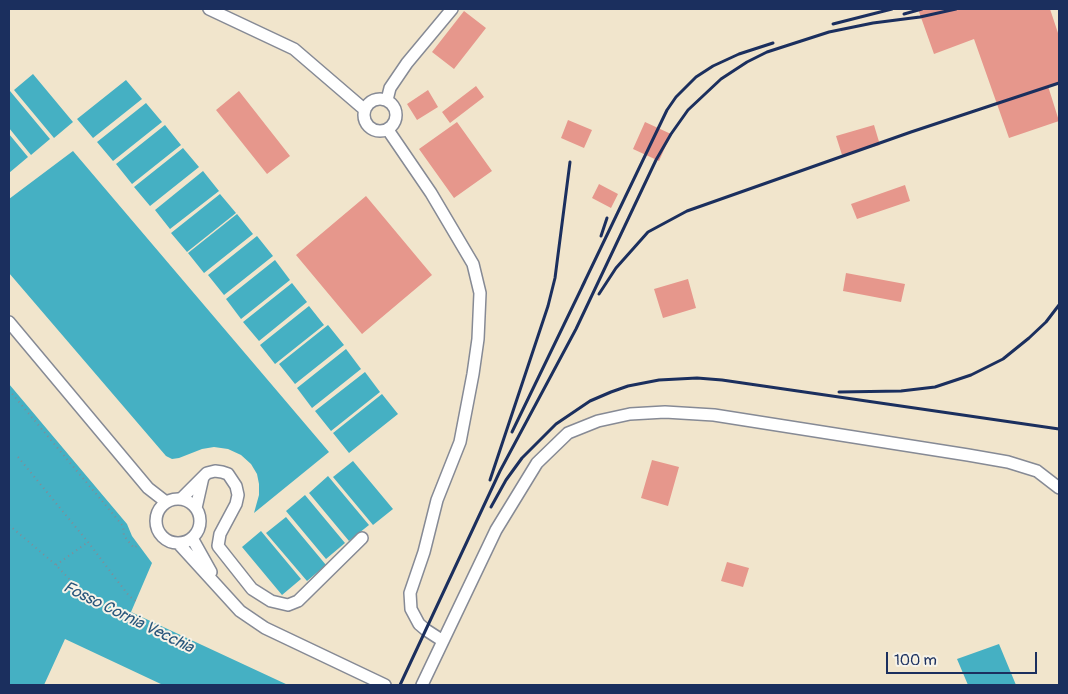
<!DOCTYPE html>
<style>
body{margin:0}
#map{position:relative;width:1068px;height:694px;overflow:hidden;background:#f1e5cc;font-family:Pangolin,sans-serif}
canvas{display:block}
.frame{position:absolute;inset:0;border:10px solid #1b2f5e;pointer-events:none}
.scale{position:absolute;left:886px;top:652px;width:151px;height:22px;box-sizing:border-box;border:2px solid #1b2f5e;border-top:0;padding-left:6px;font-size:15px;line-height:18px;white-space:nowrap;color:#1b2f5e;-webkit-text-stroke:4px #f7f3e8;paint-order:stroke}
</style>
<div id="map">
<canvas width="1068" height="694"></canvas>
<div class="frame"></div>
<div class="scale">100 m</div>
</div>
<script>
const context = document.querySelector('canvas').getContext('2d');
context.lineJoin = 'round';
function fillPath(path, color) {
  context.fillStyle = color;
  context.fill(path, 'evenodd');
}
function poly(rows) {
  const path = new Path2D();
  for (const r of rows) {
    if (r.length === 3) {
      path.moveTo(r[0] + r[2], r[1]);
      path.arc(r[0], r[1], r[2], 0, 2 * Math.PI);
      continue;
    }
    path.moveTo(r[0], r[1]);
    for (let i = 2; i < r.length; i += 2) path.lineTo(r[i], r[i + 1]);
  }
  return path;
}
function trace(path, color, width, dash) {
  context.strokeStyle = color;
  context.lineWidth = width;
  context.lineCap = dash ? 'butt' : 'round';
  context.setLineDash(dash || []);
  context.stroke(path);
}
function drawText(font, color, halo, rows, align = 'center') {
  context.font = font + ' Pangolin,sans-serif';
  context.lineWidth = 4;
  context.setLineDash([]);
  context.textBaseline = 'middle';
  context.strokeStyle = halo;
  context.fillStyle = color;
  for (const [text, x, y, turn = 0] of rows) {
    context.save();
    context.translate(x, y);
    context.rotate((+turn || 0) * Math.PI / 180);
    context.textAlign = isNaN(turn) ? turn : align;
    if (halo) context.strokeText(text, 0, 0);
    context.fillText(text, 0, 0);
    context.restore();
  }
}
const water = poly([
 [33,74,73,122,54,138,14,90],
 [126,80,142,99,93,138,77,119],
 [10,91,50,139,31,155,9,128,9,92],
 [146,103,162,122,113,161,97,142],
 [165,125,181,145,132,184,116,164],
 [9,134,28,157,9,173],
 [183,148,199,167,150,206,134,187],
 [73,151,329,452,254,513,259,495,259,484,257,474,251,464,241,455,228,449,214,447,202,449,179,458,172,459,166,456,9,273,9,199],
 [203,171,219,191,170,229,155,210],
 [220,194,236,213,187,252,171,233],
 [237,214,253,234,204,273,188,253],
 [257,236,273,256,224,295,208,275],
 [275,260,290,280,241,319,226,299],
 [292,283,307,302,259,341,243,322],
 [309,306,324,325,275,364,260,345],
 [328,325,344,345,295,384,279,364],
 [346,349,361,369,312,408,297,388],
 [365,372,380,392,331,431,315,411],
 [9,384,127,524,132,536,152,563,131,612,288,685,163,685,65,639,44,685,9,685],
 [382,394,398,414,349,453,333,433],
 [353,461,393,509,373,525,333,477],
 [328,476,369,525,349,541,309,493],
 [305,495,345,543,326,559,286,511],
 [286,517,326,565,307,581,266,533],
 [261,531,301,579,282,595,242,547],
 [999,644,1016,685,968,685,957,659]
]);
const building = poly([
 [918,9,1050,9,1059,36,1059,82,1048,86,1059,121,1009,138,974,39,934,54],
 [464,11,486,28,454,69,432,52],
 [476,86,484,97,450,123,442,112],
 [428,90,438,107,417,120,407,104],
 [239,91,290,156,267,174,216,110],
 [568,120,592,130,584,148,561,138],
 [457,122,492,171,454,198,419,149],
 [645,122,671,134,659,161,633,149],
 [874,125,880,145,842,155,836,136],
 [599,184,618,194,611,208,592,198],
 [905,185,910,201,857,219,851,204],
 [366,196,432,275,362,334,296,255],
 [846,273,905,284,901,302,843,291],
 [688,279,696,308,663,318,654,289],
 [652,460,679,467,668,506,641,498],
 [727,562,749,568,743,587,721,581]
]);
const path = poly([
 [9,390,123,526,124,536,134,548,139,544],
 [18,457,88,542,129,596,136,601],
 [9,525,56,565,72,582],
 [56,565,88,542]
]);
const minor = poly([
 [209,9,294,49,365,110],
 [380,115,16],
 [387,100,390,88,407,63,452,9],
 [388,130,431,193,473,264,480,293,478,339,473,374,460,442,437,500,424,552,410,593,411,609,419,624,426,630,443,641],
 [9,322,148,488,166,502],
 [203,477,207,473,215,471,222,472,228,474,236,486,238,495,236,504,220,534,218,546,252,589,271,601,288,605,298,601,362,538],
 [178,521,22],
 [181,499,203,477,196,508],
 [192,538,211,572],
 [178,543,240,611,265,628,385,685],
 [422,685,496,530,537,463,568,433,598,421,630,414,665,412,714,415,968,455,1008,462,1037,471,1059,488]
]);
const rail = poly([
 [904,14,922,9],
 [833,24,892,9],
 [601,236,607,218],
 [582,287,667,110,676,97,696,77,713,66,739,54,773,43],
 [599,294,616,268,648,232,687,211,911,132,1059,83],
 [839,392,901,391,935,387,971,375,1003,359,1029,338,1046,322,1059,305],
 [512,432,585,281],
 [490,480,548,306,555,278,570,162],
 [491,507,506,480,522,458,556,424,590,401,611,392,628,386,659,380,697,378,722,380,1059,429],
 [400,685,500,471,576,329,656,160,671,134,688,110,721,79,747,62,767,52,829,32,873,23,920,17,956,9]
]);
const waterNames = [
 ["Fosso Cornia Vecchia",128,618,26]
];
fillPath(water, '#45b0c3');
fillPath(building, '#e6978c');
trace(minor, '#868a95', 14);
trace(path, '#868a95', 2, [1, 4]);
trace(minor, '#fff', 11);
trace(rail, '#1b2f5e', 3);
drawText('italic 16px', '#28567c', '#f7f3e8', waterNames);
</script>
